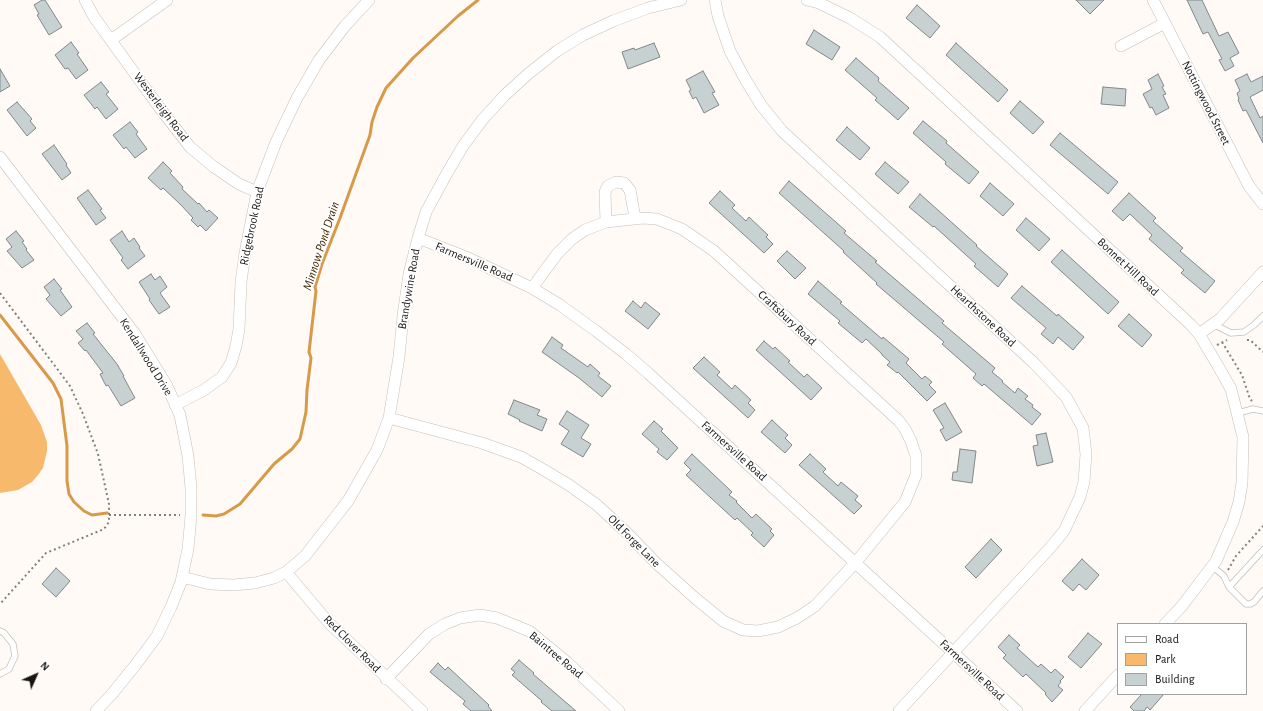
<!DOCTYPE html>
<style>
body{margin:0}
#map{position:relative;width:1263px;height:711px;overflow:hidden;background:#fffaf5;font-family:"Alegreya Sans",sans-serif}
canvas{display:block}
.legend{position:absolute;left:1117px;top:623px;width:130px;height:72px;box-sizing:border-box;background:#fff;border:1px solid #a2a1a1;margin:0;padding:5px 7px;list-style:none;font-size:12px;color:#171513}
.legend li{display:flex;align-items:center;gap:8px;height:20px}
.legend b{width:20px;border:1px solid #a2a1a1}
.north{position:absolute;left:16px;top:655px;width:40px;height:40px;-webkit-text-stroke:3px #fff;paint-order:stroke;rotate:45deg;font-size:11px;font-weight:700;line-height:16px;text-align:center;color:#171513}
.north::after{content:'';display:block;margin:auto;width:14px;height:18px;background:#171513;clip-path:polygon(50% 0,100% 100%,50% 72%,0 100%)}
</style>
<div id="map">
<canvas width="1263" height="711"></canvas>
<ul class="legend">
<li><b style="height:5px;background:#fff"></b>Road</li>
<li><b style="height:11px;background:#f7ba6c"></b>Park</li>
<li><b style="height:11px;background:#c7d1d2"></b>Building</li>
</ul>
<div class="north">N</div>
</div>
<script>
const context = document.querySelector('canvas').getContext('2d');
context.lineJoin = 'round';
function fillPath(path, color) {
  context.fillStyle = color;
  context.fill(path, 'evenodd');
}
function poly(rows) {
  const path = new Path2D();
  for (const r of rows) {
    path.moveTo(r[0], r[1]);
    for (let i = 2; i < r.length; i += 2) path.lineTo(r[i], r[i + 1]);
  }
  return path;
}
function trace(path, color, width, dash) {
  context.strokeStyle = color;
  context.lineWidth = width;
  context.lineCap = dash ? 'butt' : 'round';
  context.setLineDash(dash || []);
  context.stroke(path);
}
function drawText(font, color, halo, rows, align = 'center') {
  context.font = font + ' "Alegreya Sans",sans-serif';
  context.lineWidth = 3.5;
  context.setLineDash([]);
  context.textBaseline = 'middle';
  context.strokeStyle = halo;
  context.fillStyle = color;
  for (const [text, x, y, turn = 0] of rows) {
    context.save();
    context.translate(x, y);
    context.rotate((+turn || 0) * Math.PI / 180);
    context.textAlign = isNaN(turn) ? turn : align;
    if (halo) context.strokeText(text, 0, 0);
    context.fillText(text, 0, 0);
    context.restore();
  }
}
const green = poly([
 [0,354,41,425,47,442,47,451,43,468,38,475,32,482,18,490,0,493]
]);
const stream = poly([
 [0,315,53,383,61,399,67,446,67,481,69,494,74,502,84,511,92,515,107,513],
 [203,515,216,516,224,514,240,504,274,464,292,449,300,439,306,412,307,390,311,358,309,352,316,291,315,287,322,264,340,218,370,135,372,122,377,107,386,88,413,58,458,16,478,0]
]);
const building = poly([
 [42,0,45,0,62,27,49,35,37,15,39,14,34,5,42,0],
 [1076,0,1104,0,1090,14,1076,0],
 [1187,0,1202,0,1219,36,1228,32,1239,53,1230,58,1234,66,1225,71,1219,60,1222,59,1208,32,1203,34,1187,0],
 [917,5,940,26,930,38,906,18,917,5],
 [814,30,840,47,832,60,806,44,814,30],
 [71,42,79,53,77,54,88,70,76,79,68,68,65,69,55,55,71,42],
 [654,43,660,57,628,69,622,52,634,48,635,50,654,43],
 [956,43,1008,90,998,102,946,55,956,43],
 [856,58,879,78,878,81,909,108,898,120,875,100,877,98,845,70,856,58],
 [0,69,10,86,0,92,0,69],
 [703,71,715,92,712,93,719,105,704,113,696,97,693,99,689,91,691,90,686,80,703,71],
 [1158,74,1164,86,1162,87,1166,94,1163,95,1169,108,1156,115,1152,107,1150,108,1143,94,1152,89,1148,80,1158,74],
 [1247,74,1251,82,1263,76,1263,90,1250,97,1260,118,1263,116,1263,143,1246,110,1243,111,1238,100,1239,99,1237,93,1240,91,1235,80,1247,74],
 [101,82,109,92,106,94,118,109,106,119,97,107,95,109,84,95,101,82],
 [1103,87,1126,89,1125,106,1101,104,1103,87],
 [1020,101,1044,122,1033,134,1010,113,1020,101],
 [17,102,32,119,30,121,36,128,27,136,7,110,17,102],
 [923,121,947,141,946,143,979,172,969,184,945,164,946,162,913,133,923,121],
 [130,122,138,132,136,134,147,149,135,158,126,147,124,149,113,135,130,122],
 [847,127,870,148,860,160,836,140,847,127],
 [1060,133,1118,182,1108,194,1050,145,1060,133],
 [54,145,67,164,66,165,71,173,62,180,42,154,54,145],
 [163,162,172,171,170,173,183,187,182,189,198,204,199,203,207,212,209,210,218,218,206,231,200,225,198,227,191,220,193,218,181,205,163,188,161,190,148,178,163,162],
 [885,162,909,182,898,194,875,174,885,162],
 [789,181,846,231,844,233,877,261,875,262,944,321,942,323,995,368,992,372,1003,381,1002,382,1015,393,1018,388,1028,396,1025,399,1033,405,1032,407,1041,414,1032,425,984,384,982,386,973,378,976,374,942,344,944,342,876,284,877,283,843,252,844,251,779,193,789,181],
 [990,183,1014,204,1003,216,980,196,990,183],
 [88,190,102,209,100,210,106,218,96,225,77,198,88,190],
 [720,191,735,205,732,208,746,221,749,217,768,235,766,237,773,244,764,253,709,203,720,191],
 [1129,193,1156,218,1153,221,1183,248,1180,251,1215,281,1205,293,1181,273,1184,270,1149,239,1152,235,1130,214,1123,221,1112,211,1129,193],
 [920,194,977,245,976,246,1008,274,998,287,974,266,976,264,934,226,933,227,909,207,920,194],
 [1026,218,1050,239,1039,251,1016,230,1026,218],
 [16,231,24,241,22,242,27,249,26,250,34,260,22,268,7,251,12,247,6,239,16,231],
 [122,231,129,242,134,238,140,247,139,248,145,256,128,269,121,260,123,258,110,240,122,231],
 [1062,250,1119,302,1108,314,1051,262,1062,250],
 [787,251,806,268,795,279,777,261,787,251],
 [151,274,155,280,160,276,167,287,160,293,170,307,159,314,149,300,150,299,139,282,151,274],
 [54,279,62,289,60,290,72,307,61,316,46,299,50,295,44,287,54,279],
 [818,281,842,302,840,303,882,339,883,337,909,359,906,363,922,379,925,376,932,382,929,385,936,392,927,401,898,372,897,373,887,365,890,362,882,355,882,354,866,339,862,343,838,323,840,321,808,294,818,281],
 [1022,286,1057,316,1058,314,1084,337,1073,350,1058,337,1053,344,1041,334,1046,328,1011,298,1022,286],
 [633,301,641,308,645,302,660,314,648,329,625,311,633,301],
 [1129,314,1152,335,1142,347,1118,326,1129,314],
 [87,323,95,333,93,334,117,364,124,376,123,376,135,398,121,406,108,385,106,386,100,374,103,373,86,350,85,351,78,343,83,339,76,331,87,323],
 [552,337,563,345,561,348,588,367,590,364,600,373,598,376,611,386,602,397,579,378,542,352,552,337],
 [764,341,773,349,775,347,790,361,788,362,804,377,807,374,822,388,811,400,756,350,764,341],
 [704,357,720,372,717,375,732,389,735,385,751,400,748,403,755,410,748,418,693,368,704,357],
 [514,400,540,410,537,415,547,419,542,431,519,421,520,420,508,414,514,400],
 [945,403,962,432,946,441,940,430,944,428,933,410,945,403],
 [567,411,589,425,581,438,591,444,583,457,561,444,569,431,559,424,567,411],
 [772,420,788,435,785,438,792,445,785,453,761,432,772,420],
 [654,421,663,429,661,431,678,448,667,460,657,452,659,449,642,434,654,421],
 [1046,433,1053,462,1037,466,1033,446,1038,445,1036,435,1046,433],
 [960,449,976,451,972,483,952,480,953,472,957,472,960,449],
 [692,454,732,492,729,495,737,501,736,502,752,518,756,514,772,529,770,531,774,535,764,547,751,535,753,533,737,518,735,520,686,475,691,470,684,463,692,454],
 [810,454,826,469,823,472,838,486,841,482,858,496,855,500,862,506,854,514,799,465,810,454],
 [991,539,1002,550,976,578,965,567,991,539],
 [1082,559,1099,575,1086,590,1079,584,1073,591,1062,581,1082,559],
 [56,568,70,581,56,597,42,584,56,568],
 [1088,633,1102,644,1081,668,1068,657,1088,633],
 [1009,635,1020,645,1017,648,1038,667,1041,664,1051,673,1055,669,1064,677,1060,681,1061,682,1058,686,1063,690,1052,702,1045,694,1046,693,1026,674,1023,677,1003,658,1006,655,998,647,1009,635],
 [519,660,534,673,533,674,576,711,552,711,541,702,542,701,512,675,515,672,511,669,519,660],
 [438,663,445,670,448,667,489,705,488,706,492,711,471,711,463,704,465,701,430,672,438,663],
 [1142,694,1164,694,1150,710,1147,707,1144,711,1134,711,1130,707,1142,694]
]);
const path = poly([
 [0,293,70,386,83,414,98,454,109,504,109,522,104,529,46,553,0,604],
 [1247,340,1250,340,1263,352],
 [1222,342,1242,375,1250,399,1252,401],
 [1217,345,1227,340],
 [109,515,180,515],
 [1228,570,1236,556,1263,526]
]);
const lane = poly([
 [1213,324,1231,333,1244,332,1254,325,1263,316],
 [1238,413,1253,409,1263,411],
 [1212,566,1224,576,1229,587,1246,604,1250,604,1254,602,1263,591],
 [1229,587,1263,550],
 [0,631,4,633,13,644,15,656,9,669,0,674]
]);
const street = poly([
 [85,0,94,17,159,107,190,147,214,167,239,184,257,192],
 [715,0,718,16,730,51,745,79,761,105,782,131,1034,363,1066,397,1083,428,1086,454,1084,482,1080,497,1064,531,1050,548,899,711],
 [807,0,819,3,850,18,880,37,1190,324,1199,334,1218,366,1231,389,1243,437,1242,483,1239,502,1233,522,1216,561,1182,606,1165,624],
 [1153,0,1249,186,1263,204],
 [111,40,167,0],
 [1121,46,1165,23],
 [0,157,135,334,167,386,180,415,188,456,191,488,191,516,188,549,181,582,171,607,157,636,137,663,112,694,96,711],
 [606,222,605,192,608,186,616,182,624,183,630,190,635,218],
 [418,238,466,257,532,288,560,305,596,331,626,354,648,373,1017,711],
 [1199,334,1220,319,1263,272],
 [175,405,204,390,222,377,231,363,236,346,239,329,241,282,245,253,257,192,276,142,297,98,319,60,345,26,369,0],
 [389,418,482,443,521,457,544,470,569,485,597,505,627,533,656,563,695,598,723,621,743,630,758,631,778,627,797,618,815,606,856,562,905,502,916,475,916,456,911,441,905,429,899,421,714,251,682,229,657,219,643,218,606,222,585,230,572,239,557,254,532,288],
 [286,572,329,623,422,711],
 [182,577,210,584,233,585,255,583,274,578,286,572,305,556,348,501,377,450,389,418,399,357,403,316,409,274,418,238,426,212,446,175,463,146,483,119,505,95,528,74,557,51,583,35,613,21,648,8,681,0],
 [386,679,429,634,445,624,460,618,480,615,497,618,529,631,568,663,619,711],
 [1085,711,1118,675]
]);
const streetNames = [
 ["Nottingwood Street",1206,103,63],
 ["Westerleigh Road",161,107,53],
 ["Ridgebrook Road",252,226,-78],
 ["Farmersville Road",474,262,23],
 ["Bonnet Hill Road",1128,267,43],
 ["Brandywine Road",409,289,-80],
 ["Hearthstone Road",983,316,43],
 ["Craftsbury Road",787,318,43],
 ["Kendallwood Drive",146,357,58],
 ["Farmersville Road",734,451,42],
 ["Old Forge Lane",634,541,45],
 ["Red Clover Road",352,644,45],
 ["Baintree Road",556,655,40],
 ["Farmersville Road",972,670,43]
];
const waterNames = [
 ["Minnow Pond Drain",321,246,-72]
];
fillPath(green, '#f7ba6c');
trace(stream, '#d69a4a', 3);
fillPath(building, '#c7d1d2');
trace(building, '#80898a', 1);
trace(lane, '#c5bfb9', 7);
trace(street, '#c5bfb9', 12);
trace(path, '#837f7c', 2, [2, 3]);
trace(lane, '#fff', 5.5);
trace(street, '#fff', 11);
drawText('12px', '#171513', '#fff', streetNames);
drawText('italic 13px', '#412905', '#fff', waterNames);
</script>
